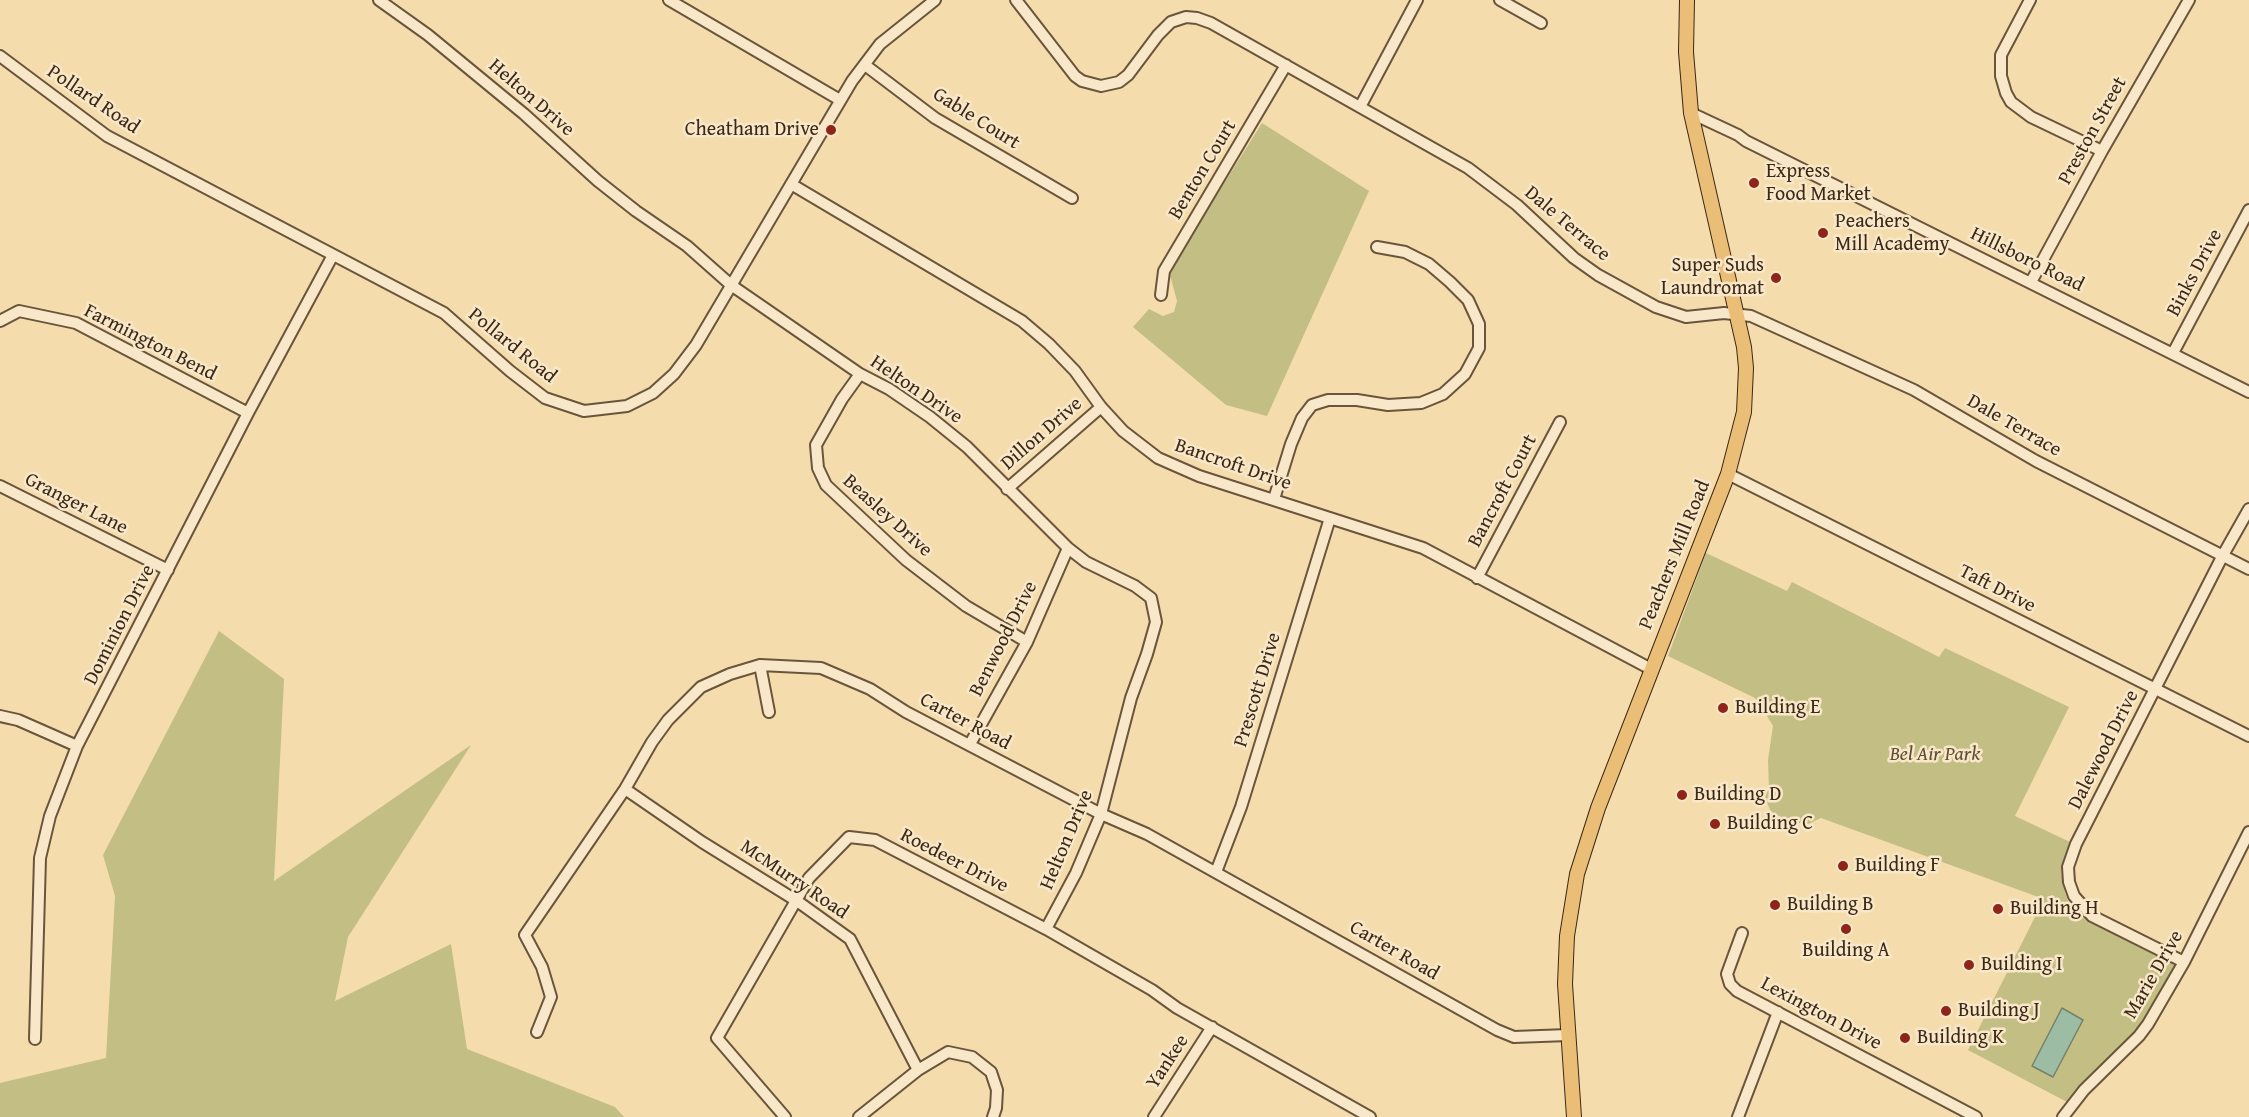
<!DOCTYPE html>
<style>
body{margin:0}
canvas{display:block;background:#f4dcac}
</style>
<canvas width="2249" height="1117"></canvas>
<script>
const context = document.querySelector('canvas').getContext('2d');
context.lineJoin = 'round';
function fillPath(path, color) {
  context.fillStyle = color;
  context.fill(path, 'evenodd');
}
function poly(rows) {
  const path = new Path2D();
  for (const r of rows) {
    path.moveTo(r[0], r[1]);
    for (let i = 2; i < r.length; i += 2) path.lineTo(r[i], r[i + 1]);
  }
  return path;
}
function trace(path, color, width, dash) {
  context.strokeStyle = color;
  context.lineWidth = width;
  context.lineCap = dash ? 'butt' : 'round';
  context.setLineDash(dash || []);
  context.stroke(path);
}
function drawText(font, color, halo, rows, align = 'center') {
  context.font = font + ' "Gentium Book Plus",serif';
  context.lineWidth = 5;
  context.setLineDash([]);
  context.textBaseline = 'middle';
  context.strokeStyle = halo;
  context.fillStyle = color;
  for (const [text, x, y, turn = 0] of rows) {
    context.save();
    context.translate(x, y);
    context.rotate((+turn || 0) * Math.PI / 180);
    context.textAlign = isNaN(turn) ? turn : align;
    if (halo) context.strokeText(text, 0, 0);
    context.fillText(text, 0, 0);
    context.restore();
  }
}
const green = poly([
 [1262,123,1369,191,1267,416,1226,405,1133,327,1149,309,1163,316,1174,312,1177,301,1170,275,1174,263],
 [1706,553,1787,591,1792,582,1939,657,1945,648,2069,707,2015,816,2070,842,2061,871,2065,893,2070,906,2086,919,2177,965,2143,1026,2067,1102,1968,1050,2044,899,1821,818,1808,824,1791,822,1771,812,1765,797,1769,788,1768,760,1773,726,1761,706,1755,698,1668,656],
 [219,631,284,679,274,881,471,745,348,937,335,1001,451,944,467,1049,615,1107,624,1117,0,1117,0,1083,106,1058,115,896,103,855]
]);
const water = poly([
 [2062,1008,2083,1020,2053,1077,2032,1066,2062,1008]
]);
const minor = poly([
 [379,0,428,35,524,114,598,181,636,211,687,246,731,285,860,374,889,389,930,417,967,447,1068,548,1086,562,1135,586,1151,598,1156,622,1147,654,1131,698,1101,814,1076,873,1046,929],
 [669,0,840,100],
 [1016,0,1075,76,1082,81,1101,86,1119,82,1128,75,1158,35,1171,22,1186,17,1197,18,1211,23,1468,168,1517,205,1574,258,1598,275,1656,307,1686,317,1724,313,1751,316,1914,390,2036,461,2249,569],
 [1500,0,1541,23],
 [2030,0,2001,55,2001,76,2006,93,2011,102,2031,117,2102,151],
 [0,56,107,136,444,313,510,371,545,398,584,411,627,406,653,393,674,374,696,345,852,81,880,44,935,0],
 [865,65,935,118,1072,198],
 [1360,107,1417,0],
 [1691,113,1738,135,1746,141,2249,392],
 [791,184,1022,321,1049,344,1075,371,1101,407,1123,431,1158,458,1199,476,1423,548,1651,669],
 [2031,282,2102,151,2189,0],
 [1161,295,1164,271,1286,65],
 [0,321,19,311,76,323,248,413],
 [2173,353,2249,210],
 [860,374,842,399,816,445,818,468,826,485,906,560,966,606,1027,642],
 [1728,474,2249,736],
 [0,486,168,570],
 [1007,489,1101,407],
 [1274,499,1291,444,1302,418,1312,405,1328,400,1357,400,1388,405,1421,403,1443,394,1465,374,1479,348,1479,324,1468,300,1450,282,1429,264,1405,252,1377,247],
 [1477,578,1560,422],
 [760,665,769,712],
 [0,716,18,720,77,746],
 [970,744,1027,642,1068,548],
 [625,789,702,842,797,901,850,939,918,1070],
 [1216,872,1241,807,1330,518],
 [1742,933,1727,974,1730,984,1737,991,1976,1117],
 [2184,962,2092,916,2074,896,2069,882,2068,867,2076,844,2223,555,2249,509],
 [537,1032,551,997,542,967,525,935,625,789,652,742,668,720,701,687,730,674,760,665,821,668,870,689,906,712,1101,814,1147,834,1497,1030,1514,1037,1568,1035],
 [35,1039,40,858,50,816,77,746,248,413,333,255],
 [785,1117,717,1038,809,878,849,837,875,840,1046,929,1152,990,1177,1008,1370,1117],
 [859,1117,918,1070,948,1052,972,1057,991,1072,997,1090,996,1108,993,1117],
 [1154,1117,1212,1027],
 [1738,1117,1778,1012],
 [2063,1117,2084,1090,2139,1036,2148,1024,2184,962,2249,832]
]);
const major = poly([
 [1574,1117,1565,984,1567,936,1577,874,1598,808,1728,474,1744,412,1746,368,1744,347,1691,113,1686,52,1687,0]
]);
const markers = [
 [831,130,6,"#8f2418"],
 [1754,183,6,"#8f2418"],
 [1823,233,6,"#8f2418"],
 [1776,278,6,"#8f2418"],
 [1723,708,6,"#8f2418"],
 [1682,795,6,"#8f2418"],
 [1715,824,6,"#8f2418"],
 [1843,866,6,"#8f2418"],
 [1775,905,6,"#8f2418"],
 [1998,909,6,"#8f2418"],
 [1846,929,6,"#8f2418"],
 [1969,965,6,"#8f2418"],
 [1946,1011,6,"#8f2418"],
 [1905,1038,6,"#8f2418"]
];
const streetNames = [
 ["Helton Drive",531,98,41],
 ["Pollard Road",93,100,34],
 ["Gable Court",976,119,32],
 ["Preston Street",2093,131,-61],
 ["Benton Court",1203,170,-59],
 ["Dale Terrace",1567,224,40],
 ["Hillsboro Road",2027,260,26],
 ["Binks Drive",2195,273,-62],
 ["Farmington Bend",150,343,27],
 ["Pollard Road",512,346,39],
 ["Helton Drive",916,390,34],
 ["Dale Terrace",2014,426,30],
 ["Dillon Drive",1042,434,-41],
 ["Bancroft Drive",1233,465,19],
 ["Bancroft Court",1503,491,-62],
 ["Granger Lane",76,504,27],
 ["Beasley Drive",887,516,42],
 ["Peachers Mill Road",1675,555,-68],
 ["Taft Drive",1997,589,27],
 ["Dominion Drive",120,625,-63],
 ["Benwood Drive",1004,639,-63],
 ["Prescott Drive",1258,690,-73],
 ["Carter Road",965,722,28],
 ["Dalewood Drive",2104,750,-63],
 ["Helton Drive",1067,840,-67],
 ["Roedeer Drive",954,861,27],
 ["McMurry Road",794,880,34],
 ["Carter Road",1394,951,30],
 ["Marie Drive",2154,975,-60],
 ["Lexington Drive",1821,1014,28],
 ["Yankee",1168,1062,-57]
];
const poiNames = [
 ["Cheatham Drive",819,130,"right"],
 ["Express",1766,172],
 ["Food Market",1766,195],
 ["Peachers",1835,222],
 ["Mill Academy",1835,245],
 ["Super Suds",1764,266,"right"],
 ["Laundromat",1764,289,"right"],
 ["Building E",1735,708],
 ["Building D",1694,795],
 ["Building C",1727,824],
 ["Building F",1855,866],
 ["Building B",1787,905],
 ["Building H",2010,909],
 ["Building A",1846,951,"center"],
 ["Building I",1981,965],
 ["Building J",1958,1011],
 ["Building K",1917,1038]
];
const parkNames = [
 ["Bel Air Park",1935,755]
];
fillPath(green, '#c3be84');
fillPath(water, '#9dbca4');
trace(water, '#76816b', 1.5);
trace(minor, '#6a553c', 14);
trace(major, '#3c2816', 16);
trace(minor, '#f8e8c9', 10);
trace(major, '#eabe76', 14);
for (const [x, y, r, color] of markers) {
  const dot = new Path2D();
  dot.arc(x, y, r, 0, 2 * Math.PI);
  context.fillStyle = color;
  context.fill(dot);
  trace(dot, '#f8e8c9', 2);
}
drawText('20px', '#3c2816', '#f8e8c9', streetNames);
drawText('20px', '#3c2816', '#f8e8c9', poiNames, 'left');
drawText('italic 20px', '#5e4e32', '#f8e8c9', parkNames);
</script>
